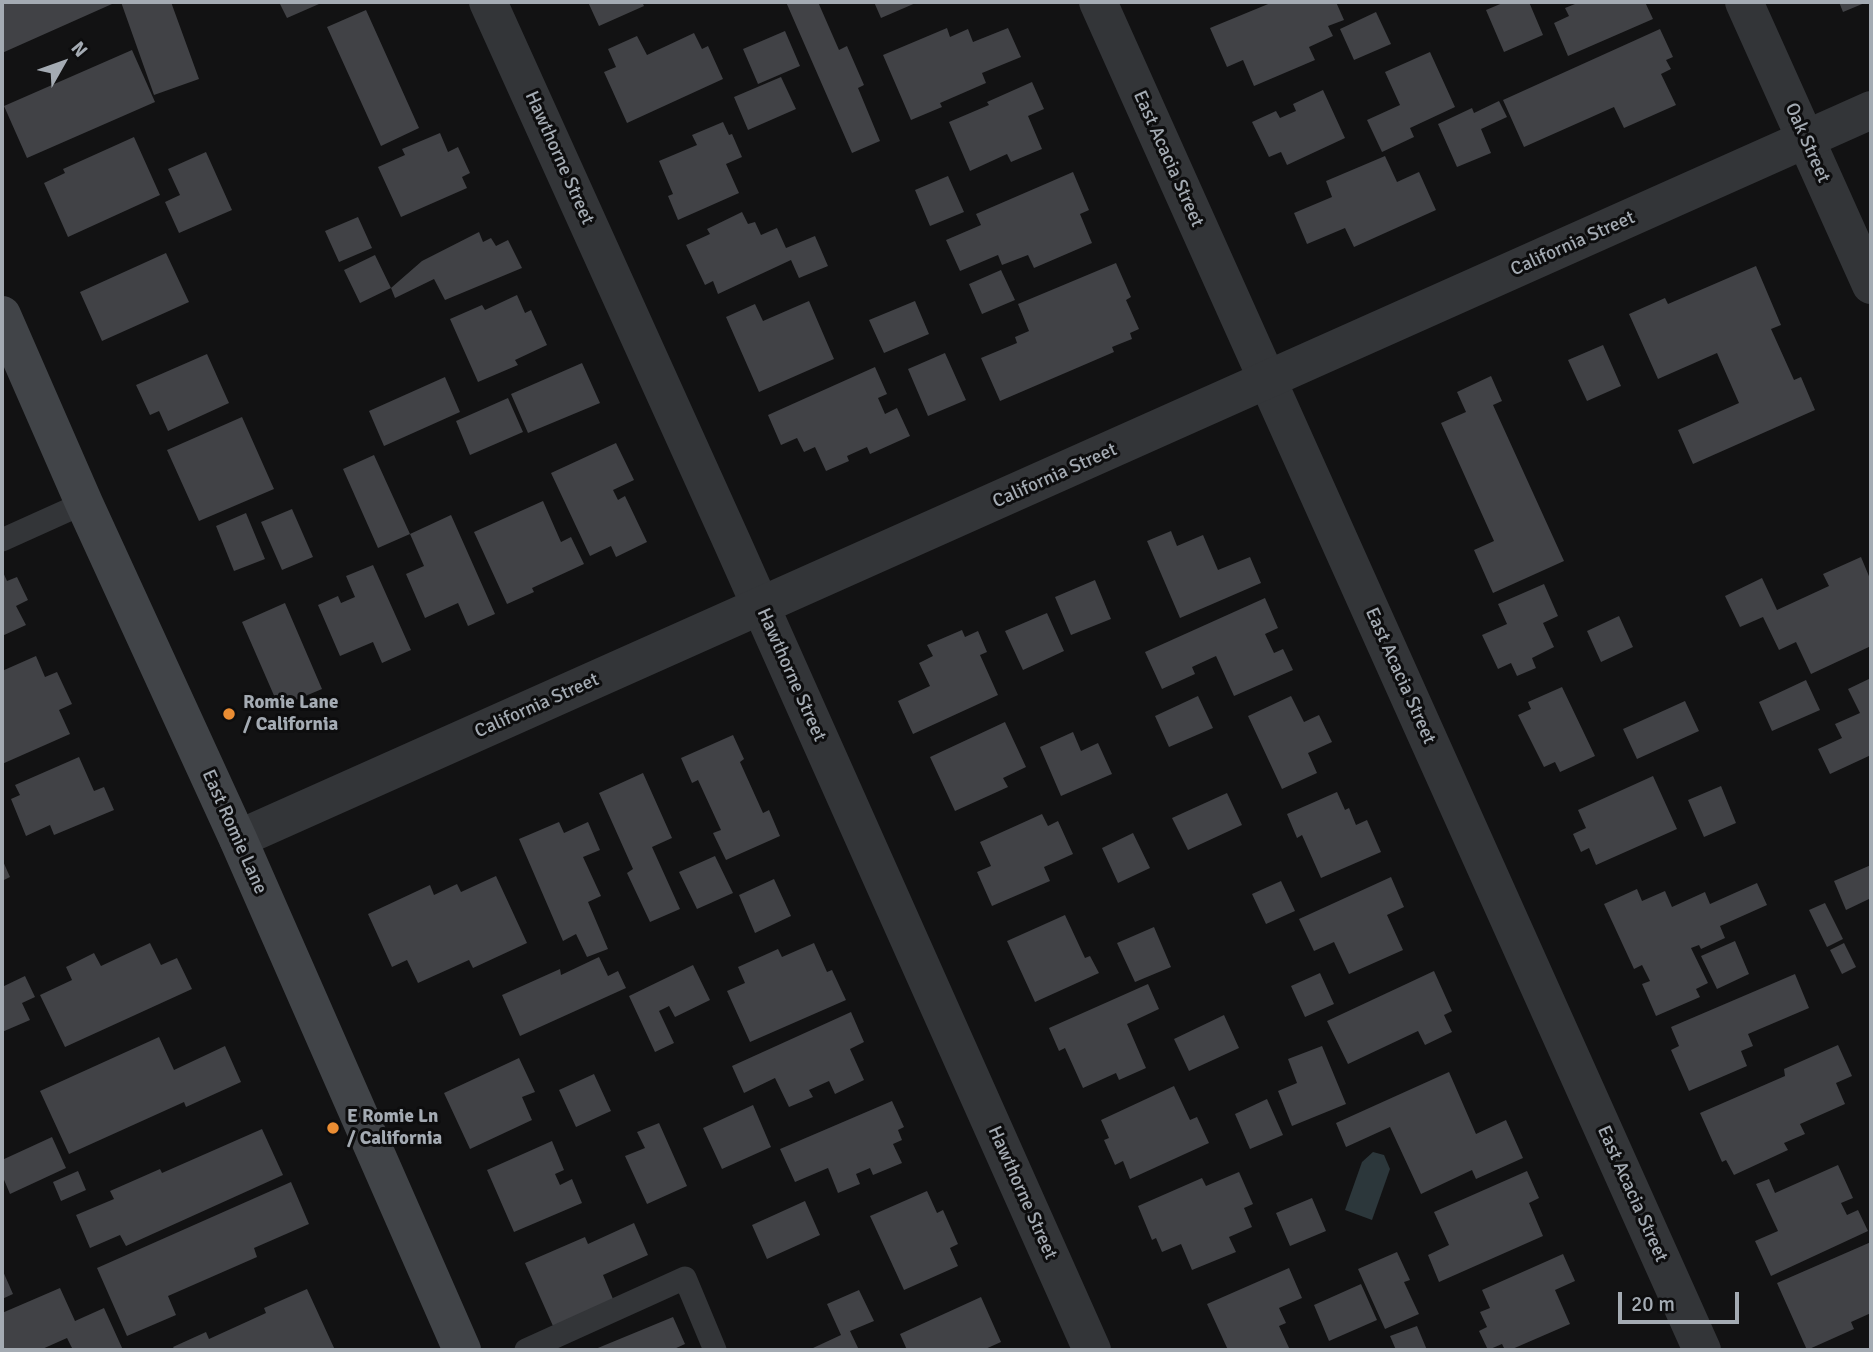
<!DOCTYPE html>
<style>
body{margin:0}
#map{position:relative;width:1873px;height:1352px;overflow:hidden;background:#121213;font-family:Signika,sans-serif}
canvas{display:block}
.frame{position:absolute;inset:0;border:4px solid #a4abb3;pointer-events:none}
.north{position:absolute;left:28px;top:28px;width:70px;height:70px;-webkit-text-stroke:5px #0d0d0e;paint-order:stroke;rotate:50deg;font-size:19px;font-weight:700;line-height:28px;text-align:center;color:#a4abb3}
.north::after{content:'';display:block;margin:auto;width:24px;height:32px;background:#a4abb3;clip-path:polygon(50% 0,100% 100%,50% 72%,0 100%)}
.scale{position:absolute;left:1618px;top:1292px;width:121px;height:32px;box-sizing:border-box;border:4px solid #a4abb3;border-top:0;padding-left:9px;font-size:21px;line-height:24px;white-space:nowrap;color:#a4abb3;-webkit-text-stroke:5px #0d0d0e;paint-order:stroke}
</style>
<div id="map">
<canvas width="1873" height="1352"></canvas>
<div class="frame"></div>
<div class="north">N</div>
<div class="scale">20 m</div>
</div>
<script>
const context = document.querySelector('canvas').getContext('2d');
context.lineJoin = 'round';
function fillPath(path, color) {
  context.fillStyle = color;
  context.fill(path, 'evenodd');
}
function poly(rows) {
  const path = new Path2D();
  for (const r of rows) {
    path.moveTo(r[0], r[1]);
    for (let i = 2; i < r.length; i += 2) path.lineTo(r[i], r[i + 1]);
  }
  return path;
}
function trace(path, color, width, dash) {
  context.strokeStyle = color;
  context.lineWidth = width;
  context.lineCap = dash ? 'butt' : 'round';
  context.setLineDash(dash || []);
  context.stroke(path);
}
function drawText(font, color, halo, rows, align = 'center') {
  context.font = font + ' Signika,sans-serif';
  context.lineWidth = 6;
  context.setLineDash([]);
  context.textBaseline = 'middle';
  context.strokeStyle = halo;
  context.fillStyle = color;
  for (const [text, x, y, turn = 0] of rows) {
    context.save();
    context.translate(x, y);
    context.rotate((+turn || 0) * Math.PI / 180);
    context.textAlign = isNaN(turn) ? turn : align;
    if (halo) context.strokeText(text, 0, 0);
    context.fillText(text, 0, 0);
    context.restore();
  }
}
const water = poly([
 [1373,1152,1384,1155,1390,1169,1372,1220,1345,1210,1362,1162]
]);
const building = poly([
 [2,2,111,2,112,4,2,53],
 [121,2,171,2,199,79,154,95],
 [279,2,318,2,319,4,287,18],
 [588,2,642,2,644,6,599,26],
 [786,2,818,2,839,50,847,46,864,85,858,88,880,141,852,153],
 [874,2,918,2,881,18],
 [1273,2,1336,2,1344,20,1328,26,1333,36,1309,47,1315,60,1254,86,1243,60,1227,67,1210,28],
 [1505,2,1529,2,1543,35,1504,52,1486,10],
 [1580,2,1645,2,1653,19,1568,56,1554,23,1569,16,1565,8],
 [1839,2,1867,2,1843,12],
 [366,10,419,128,381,146,327,27],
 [1376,12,1391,44,1354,60,1340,29],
 [947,28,950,37,968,29,973,42,1008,28,1021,57,982,73,986,83,940,103,942,107,911,120,883,55],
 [1660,29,1673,57,1666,60,1671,69,1661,74,1676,105,1624,128,1614,107,1524,147,1503,100],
 [785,31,800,66,758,84,743,49],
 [694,33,702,49,708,46,723,79,627,123,604,72,616,67,608,49,637,36,647,55],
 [132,50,155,102,27,158,4,106],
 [1430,52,1455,107,1410,128,1414,137,1382,152,1367,120,1400,105,1385,72],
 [781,77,796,109,748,130,734,97],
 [1032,82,1044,109,1028,116,1042,149,1011,162,1007,154,970,171,949,122,989,105,987,102],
 [1323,90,1345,138,1287,165,1281,152,1269,157,1252,122,1276,111,1280,118,1296,111,1293,104],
 [1499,101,1507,117,1481,129,1491,153,1457,167,1438,124,1472,108,1474,113],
 [723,122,729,135,732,134,742,157,726,164,739,193,678,220,668,196,673,194,659,161,697,145,692,135],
 [440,133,448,152,458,147,470,173,462,177,467,188,401,217,378,167,405,155,402,149],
 [134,137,160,195,68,237,44,183,65,173,63,169],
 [206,152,232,210,179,233,165,202,180,195,168,169],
 [1385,156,1397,182,1419,172,1436,210,1354,247,1345,228,1307,244,1294,213,1332,197,1326,181],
 [1073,172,1089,210,1080,214,1092,243,1034,268,1028,255,1002,265,998,255,960,271,946,240,981,225,976,214],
 [948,176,964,212,930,226,915,190],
 [742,212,748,224,755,222,761,235,777,228,786,248,815,236,828,266,799,278,791,260,718,294,713,281,705,285,686,245,710,234,707,229],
 [358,217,372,248,339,262,325,231],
 [479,232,483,242,491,238,496,246,508,240,522,268,445,300,434,279,395,298,391,288,422,261],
 [166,253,189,302,102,341,80,292],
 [375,255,391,288,360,303,344,270],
 [1116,263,1131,297,1126,300,1139,329,1130,333,1132,339,1112,347,1114,352,1000,401,981,358,1017,343,1015,337,1029,331,1018,304],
 [1756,266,1781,325,1771,329,1794,380,1801,377,1815,410,1693,464,1678,430,1739,403,1717,353,1658,379,1629,314,1665,298,1668,304],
 [1001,270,1015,300,982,314,969,284],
 [517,295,525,313,531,310,547,345,515,360,518,365,478,382,450,319,482,305,485,310],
 [809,301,834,359,759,392,726,317,755,304,763,321],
 [915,301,929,334,884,353,869,320],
 [1603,345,1621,386,1587,401,1568,360],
 [945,353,966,400,928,416,908,369],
 [207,354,229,403,168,431,159,411,150,415,136,385],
 [582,363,600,403,528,433,511,394],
 [875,367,887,394,878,398,885,414,897,408,910,436,870,454,867,447,847,456,849,461,826,471,815,447,804,452,797,438,781,445,768,415],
 [1491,376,1502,401,1493,405,1564,561,1493,593,1474,550,1494,541,1441,423,1466,412,1457,392],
 [445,377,460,412,384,446,369,411],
 [508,398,523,432,470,455,456,421],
 [242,417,274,489,199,521,167,450],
 [616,443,634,480,613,490,618,500,625,496,647,542,616,557,611,546,590,556,551,473],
 [374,455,410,534,378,548,343,469],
 [543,501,561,542,571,537,584,564,532,588,534,592,507,604,474,532],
 [292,509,313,557,282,570,261,522],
 [246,513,265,559,234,571,216,526],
 [451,515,495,614,468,626,458,603,425,618,406,574,424,566,410,534],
 [1171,531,1177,546,1203,535,1218,570,1250,557,1261,583,1180,618,1147,541],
 [1861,557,1871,581,1871,646,1811,674,1796,642,1779,650,1763,617,1740,627,1725,596,1762,578,1777,610,1829,586,1823,574],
 [373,565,411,650,382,663,373,642,340,656,318,605,338,596,341,603,355,597,346,576],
 [2,570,7,581,17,577,28,600,16,606,26,625,2,636],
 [1095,580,1111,619,1071,635,1055,597],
 [1544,584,1558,616,1543,623,1554,647,1532,658,1536,668,1517,676,1511,663,1498,669,1482,635,1507,624,1498,604],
 [1265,598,1278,628,1265,634,1274,653,1283,649,1293,670,1234,696,1216,656,1192,667,1195,674,1162,689,1145,652],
 [285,603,322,689,279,707,242,622],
 [1047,613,1064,651,1023,670,1005,631],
 [1619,616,1633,647,1601,662,1587,631],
 [962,630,965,637,978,631,987,652,980,655,998,695,913,734,898,701,930,686,919,663,933,656,927,645],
 [36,656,45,677,57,672,72,704,59,710,70,734,2,764,2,671],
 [1871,678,1871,755,1830,774,1818,749,1842,738,1835,724,1860,713,1848,689],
 [1806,680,1820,710,1772,731,1759,702],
 [1562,687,1595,756,1560,772,1555,762,1544,767,1518,715,1531,709,1528,702],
 [1198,696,1213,728,1169,747,1155,716],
 [1291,696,1304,722,1319,715,1332,742,1308,753,1317,773,1282,789,1248,716],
 [1685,701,1699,731,1637,759,1623,729],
 [1005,722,1026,767,1003,778,1008,787,955,811,930,757],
 [1073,732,1081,751,1098,743,1112,774,1061,796,1040,747],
 [733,735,744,759,740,762,763,813,769,810,780,836,726,860,713,833,721,830,698,780,692,783,681,758],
 [79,757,94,791,104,787,114,810,54,835,50,825,26,836,11,799,20,795,15,785],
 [643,773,672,838,652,847,680,909,650,922,627,873,633,869,599,793],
 [1653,776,1677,829,1596,865,1589,848,1581,852,1573,834,1586,828,1578,810],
 [1721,786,1736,823,1704,837,1688,800],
 [1337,792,1345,810,1349,808,1356,825,1367,820,1381,852,1321,878,1302,835,1297,838,1287,814],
 [1227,793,1242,825,1188,850,1172,818],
 [1042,814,1048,826,1058,821,1073,854,1044,867,1050,881,992,906,977,872,991,866,980,842],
 [559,822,564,833,588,822,600,850,583,857,601,896,588,902,608,949,587,957,576,934,563,941,519,839],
 [1133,833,1150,868,1118,883,1102,848],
 [715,856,733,893,697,909,679,872],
 [2,859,10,877,2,881],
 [1871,865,1871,904,1869,899,1846,910,1834,881],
 [496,876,527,943,473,968,469,960,418,983,407,960,392,967,368,914,430,885,434,895,457,884,461,892],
 [1391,877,1404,907,1387,915,1403,950,1349,974,1334,942,1314,951,1299,919],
 [774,879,791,916,755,933,739,895],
 [1281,881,1295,911,1266,924,1252,894],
 [1757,883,1767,905,1720,926,1725,938,1701,949,1699,945,1691,948,1708,983,1696,989,1700,997,1656,1016,1642,984,1650,981,1642,965,1634,969,1604,904,1637,889,1642,901,1665,891,1672,907,1705,892,1710,904],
 [1825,903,1843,939,1827,947,1809,910],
 [1065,915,1085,958,1090,956,1099,973,1035,1002,1007,941],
 [1154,927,1171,967,1135,982,1117,943],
 [1735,941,1749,974,1717,989,1701,956],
 [150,943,161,965,177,958,192,989,65,1047,40,995,72,980,66,967,94,953,101,966],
 [814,943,827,972,832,970,846,1000,750,1042,727,991,745,983,738,967,778,949,782,957],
 [1844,943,1856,967,1842,974,1830,950],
 [599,957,608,976,618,971,626,988,520,1036,502,995,560,969,561,975],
 [693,965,710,1000,675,1017,669,1006,659,1011,674,1043,655,1052,629,996],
 [1434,971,1452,1011,1444,1015,1452,1032,1425,1045,1418,1031,1348,1064,1327,1021],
 [1320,973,1334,1004,1305,1017,1291,986],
 [1795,974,1809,1008,1748,1034,1753,1046,1741,1051,1747,1066,1689,1091,1671,1050,1679,1046,1671,1027],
 [25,976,35,997,22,1003,30,1020,2,1032,2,987],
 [1148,984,1159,1009,1127,1024,1146,1068,1119,1080,1116,1073,1083,1088,1065,1048,1059,1051,1049,1028],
 [851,1012,864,1042,850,1049,864,1080,835,1094,829,1081,809,1090,813,1097,789,1107,775,1078,744,1093,732,1066],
 [1224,1015,1239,1048,1189,1071,1174,1039],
 [159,1037,174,1070,225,1046,241,1082,186,1107,184,1102,69,1154,40,1091],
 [1838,1045,1852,1076,1836,1083,1845,1104,1800,1124,1805,1134,1784,1143,1788,1150,1734,1175,1726,1160,1722,1162,1700,1113,1785,1076,1784,1069],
 [1322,1046,1346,1104,1292,1126,1278,1091,1297,1083,1288,1059],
 [519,1058,535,1092,522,1097,532,1120,470,1149,444,1093],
 [1449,1072,1476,1134,1506,1120,1523,1158,1476,1179,1472,1170,1421,1194,1390,1127,1346,1147,1336,1123],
 [594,1074,611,1111,576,1127,559,1090],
 [1174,1086,1190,1120,1197,1117,1209,1143,1130,1179,1123,1161,1115,1165,1104,1140,1109,1138,1101,1120],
 [1267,1099,1283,1135,1250,1149,1235,1114],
 [892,1101,904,1127,898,1130,902,1140,893,1144,902,1163,873,1175,870,1168,856,1174,860,1184,838,1193,828,1168,795,1182,780,1149],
 [753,1105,771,1147,722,1169,703,1128],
 [659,1123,687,1186,647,1204,625,1156,645,1148,637,1132],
 [262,1129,283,1175,126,1246,120,1235,90,1248,76,1215,114,1199,110,1191,160,1169,162,1173],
 [52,1137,66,1168,10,1194,2,1175,2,1160],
 [552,1141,564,1170,555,1174,560,1185,572,1179,582,1203,514,1232,487,1170],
 [1838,1165,1853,1198,1841,1203,1847,1215,1858,1210,1868,1231,1771,1276,1755,1241,1778,1231,1756,1184,1769,1179,1775,1193],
 [78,1171,86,1190,61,1201,53,1182],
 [1527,1171,1539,1198,1529,1203,1543,1236,1439,1282,1428,1255,1449,1245,1434,1212],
 [1239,1172,1253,1204,1244,1208,1252,1227,1229,1237,1236,1252,1192,1270,1181,1244,1162,1252,1156,1238,1152,1240,1138,1206,1202,1178,1206,1186],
 [291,1182,309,1224,254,1248,257,1257,168,1296,176,1315,127,1336,97,1268],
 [927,1191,937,1213,943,1210,958,1244,950,1248,958,1266,904,1290,870,1216],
 [1312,1198,1326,1231,1290,1246,1276,1213],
 [805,1201,820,1235,767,1259,752,1225],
 [634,1223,648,1255,603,1275,613,1299,553,1326,525,1263,585,1237,588,1244],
 [1871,1242,1871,1313,1851,1322,1854,1329,1807,1350,1777,1283],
 [1397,1252,1410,1280,1404,1282,1419,1314,1385,1329,1358,1269],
 [1563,1254,1575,1281,1555,1290,1570,1324,1510,1350,1505,1350,1502,1344,1488,1350,1479,1331,1487,1327,1480,1312,1490,1308,1482,1290],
 [1289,1268,1302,1298,1279,1308,1286,1323,1279,1326,1290,1350,1228,1350,1207,1304],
 [2,1269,13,1294,2,1299],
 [1361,1284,1377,1320,1329,1341,1314,1305],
 [60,1288,75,1321,104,1308,123,1350,73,1350,67,1338,40,1350,2,1350,2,1313],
 [307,1289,335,1350,175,1350,173,1347,206,1332,209,1339,266,1313,264,1308],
 [859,1290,874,1321,850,1331,859,1350,814,1350,813,1348,841,1335,827,1304],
 [981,1297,1001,1342,983,1350,907,1350,900,1334],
 [673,1317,685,1344,672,1350,593,1350],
 [1417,1326,1427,1350,1396,1350,1390,1336]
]);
const service = poly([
 [2,540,84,503],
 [526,1350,685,1278,715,1350]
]);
const minor = poly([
 [488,2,732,542,1092,1350],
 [1098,2,1702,1350],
 [1744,2,1871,285]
]);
const tertiary = poly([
 [238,839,1871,110]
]);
const secondary = poly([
 [2,315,84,503,238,839,462,1350]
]);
const markers = [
 [229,714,7,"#ea8d33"],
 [333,1128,7,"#ea8d33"]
];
const streetNames = [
 ["Oak Street",1807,143,66],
 ["Hawthorne Street",559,158,66],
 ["East Acacia Street",1168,159,66],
 ["California Street",1573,244,-24],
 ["California Street",1055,476,-24],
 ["Hawthorne Street",791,675,66],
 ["East Acacia Street",1400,676,66],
 ["California Street",537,706,-24],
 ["East Romie Lane",234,832,66],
 ["Hawthorne Street",1022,1193,66],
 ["East Acacia Street",1632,1194,66]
];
const poiNames = [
 ["Romie Lane",243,703],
 ["/ California",243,725],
 ["E Romie Ln",347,1117],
 ["/ California",347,1139]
];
fillPath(water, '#2c373b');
fillPath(building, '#414246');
trace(service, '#333538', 23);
trace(minor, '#333538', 38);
trace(tertiary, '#333538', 38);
trace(secondary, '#414448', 38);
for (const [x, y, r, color] of markers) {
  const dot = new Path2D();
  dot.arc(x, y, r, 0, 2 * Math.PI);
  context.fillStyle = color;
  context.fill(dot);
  trace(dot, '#0d0d0e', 2.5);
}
drawText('19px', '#a4abb3', '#0d0d0e', streetNames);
drawText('bold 19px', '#a4abb3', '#0d0d0e', poiNames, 'left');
</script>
